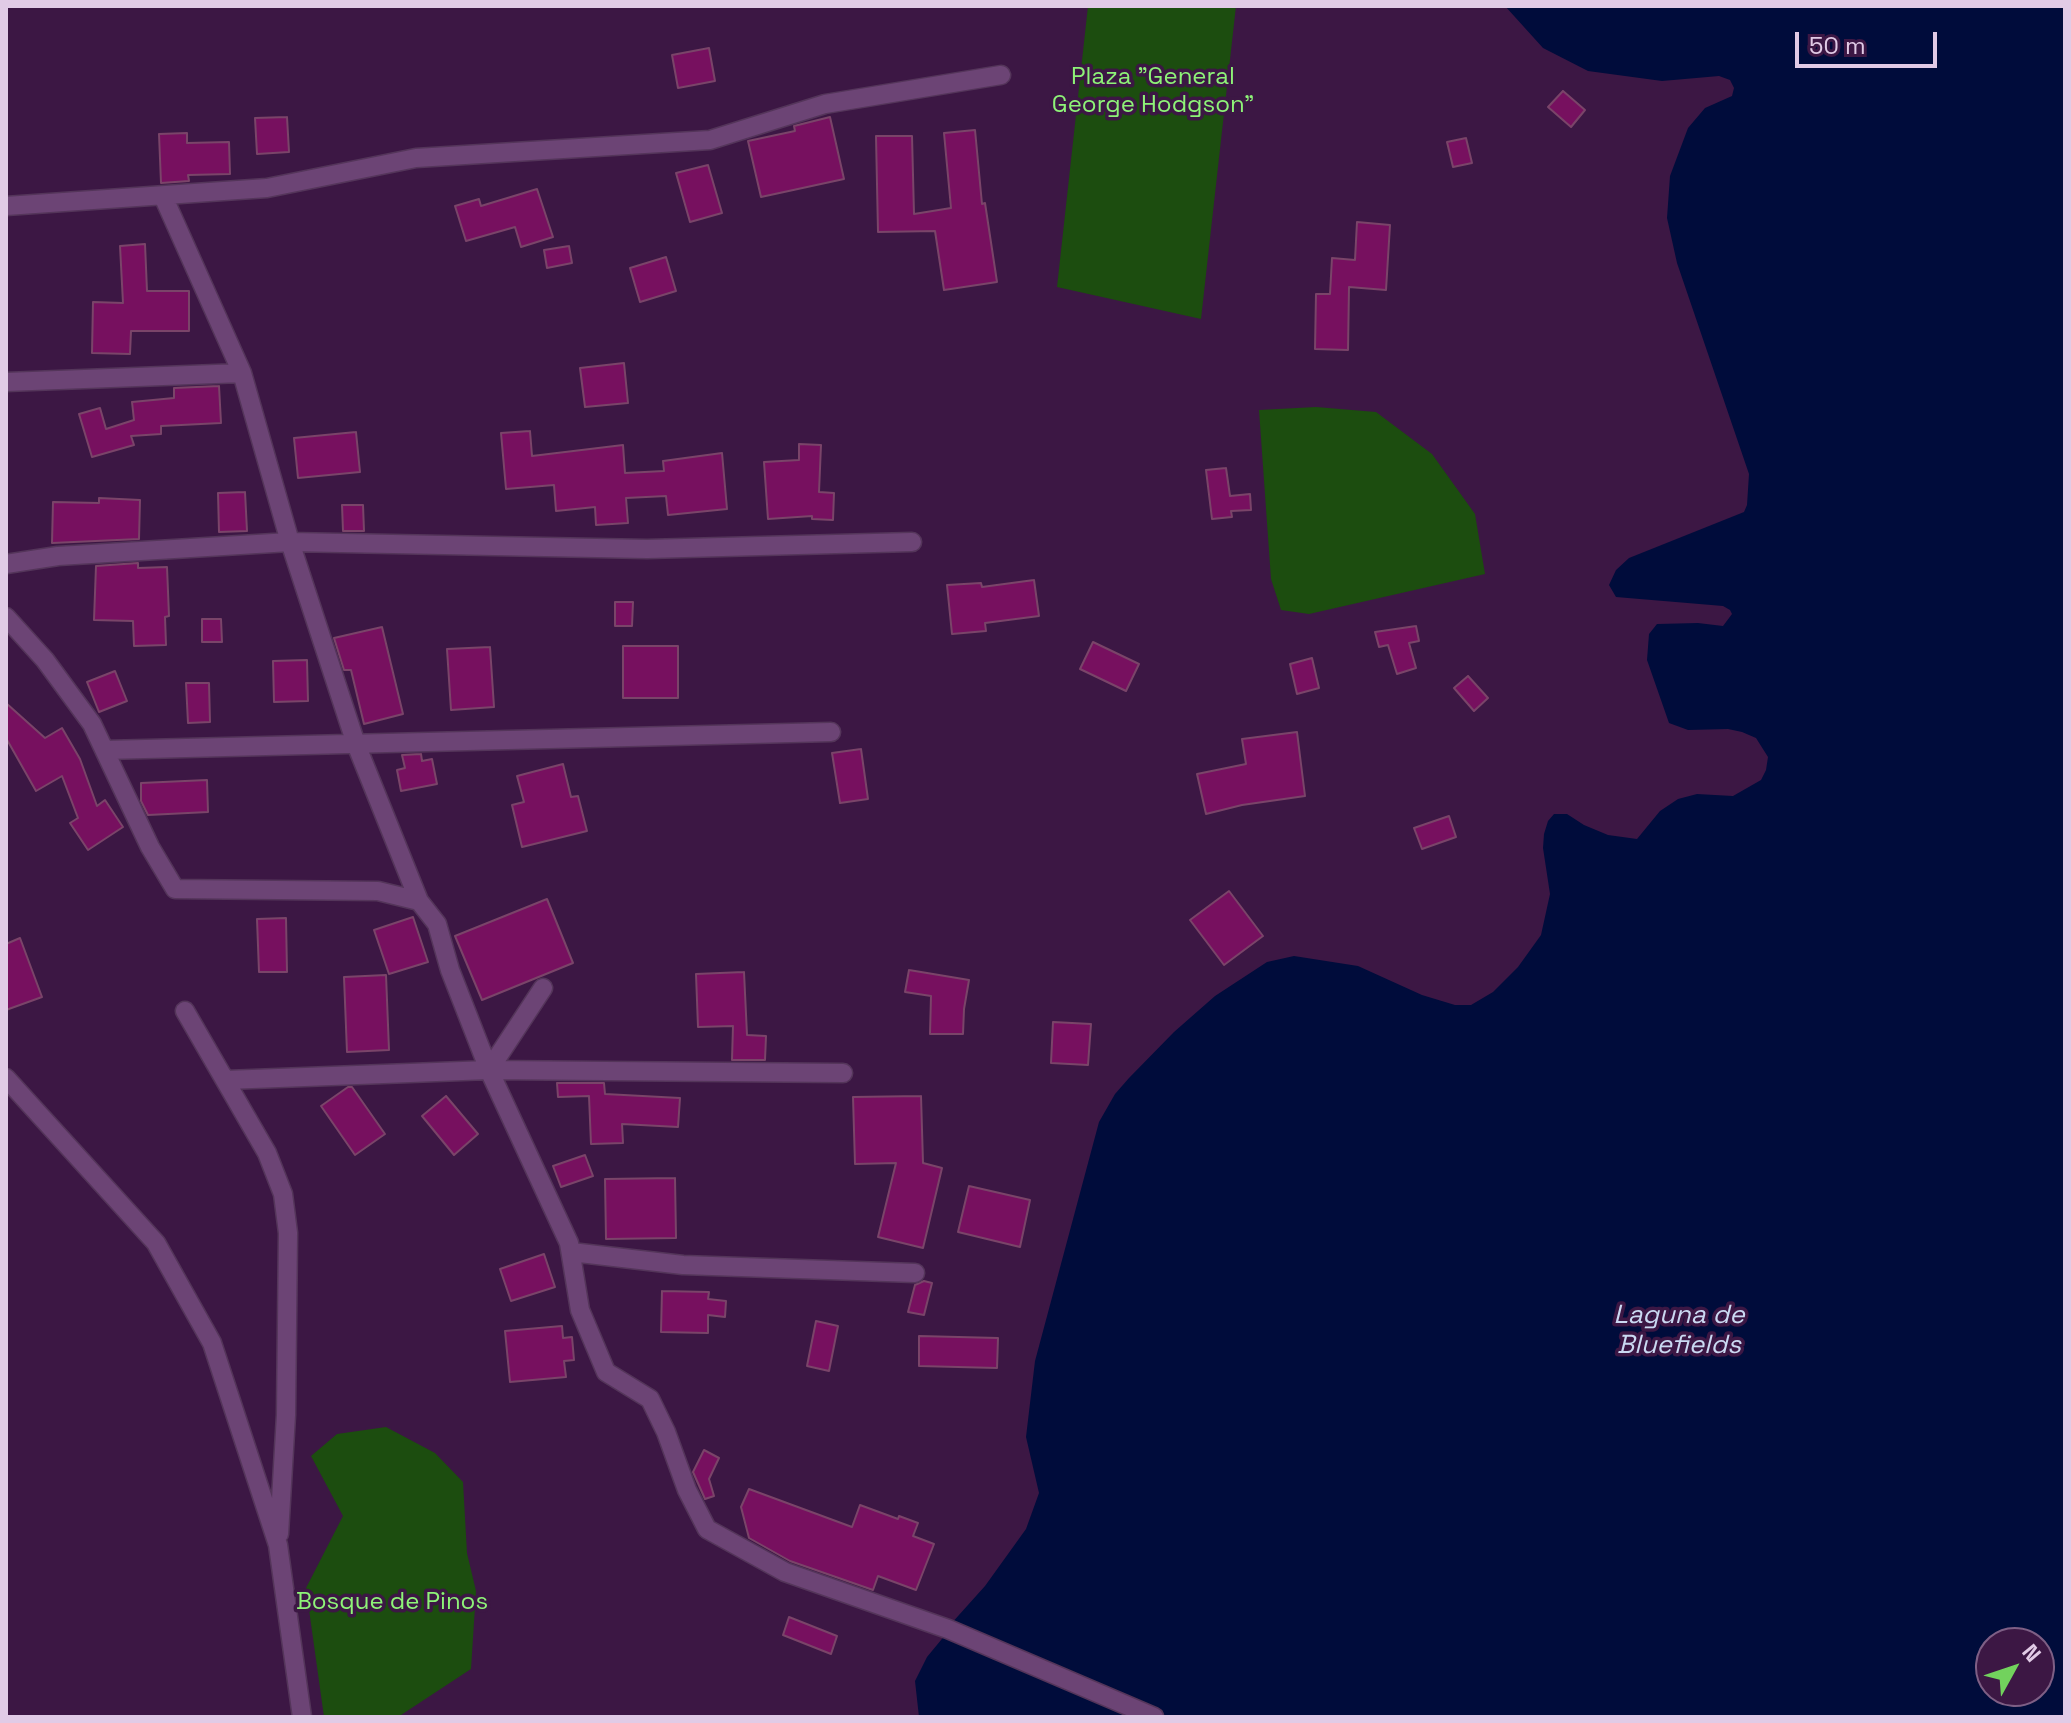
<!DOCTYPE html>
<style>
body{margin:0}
#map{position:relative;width:2071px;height:1723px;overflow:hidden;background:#3c1744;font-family:"Space Grotesk",sans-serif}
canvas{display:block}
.frame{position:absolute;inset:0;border:8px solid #e1cbe6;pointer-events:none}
.north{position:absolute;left:1975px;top:1627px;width:80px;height:80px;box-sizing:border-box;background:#3c1744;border:2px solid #7e5f85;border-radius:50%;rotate:50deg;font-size:22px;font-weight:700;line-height:32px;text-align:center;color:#e1cbe6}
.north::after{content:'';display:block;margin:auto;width:28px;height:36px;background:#72d25d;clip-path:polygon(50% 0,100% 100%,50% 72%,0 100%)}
.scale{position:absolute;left:1795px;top:32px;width:142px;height:36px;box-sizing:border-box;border:4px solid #e1cbe6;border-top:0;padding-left:10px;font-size:24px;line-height:28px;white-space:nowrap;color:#e1cbe6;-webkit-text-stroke:6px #3c1744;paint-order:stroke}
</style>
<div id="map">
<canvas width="2071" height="1723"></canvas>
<div class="frame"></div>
<div class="north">N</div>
<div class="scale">50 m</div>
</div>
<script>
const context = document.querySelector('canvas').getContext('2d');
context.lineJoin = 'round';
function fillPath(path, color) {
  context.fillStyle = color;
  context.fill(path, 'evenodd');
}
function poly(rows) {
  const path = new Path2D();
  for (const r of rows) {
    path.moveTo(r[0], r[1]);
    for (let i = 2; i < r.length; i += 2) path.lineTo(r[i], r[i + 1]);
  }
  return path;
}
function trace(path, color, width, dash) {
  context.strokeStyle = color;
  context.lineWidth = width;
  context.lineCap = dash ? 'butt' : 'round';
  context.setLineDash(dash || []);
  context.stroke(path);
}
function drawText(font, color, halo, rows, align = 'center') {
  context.font = font + ' "Space Grotesk",sans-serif';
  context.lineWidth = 7;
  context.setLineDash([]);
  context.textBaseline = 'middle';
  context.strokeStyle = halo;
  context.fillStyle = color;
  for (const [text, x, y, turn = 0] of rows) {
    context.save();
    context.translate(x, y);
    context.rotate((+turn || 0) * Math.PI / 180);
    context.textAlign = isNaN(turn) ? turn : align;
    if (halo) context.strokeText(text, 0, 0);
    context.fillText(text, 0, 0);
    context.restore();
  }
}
const green = poly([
 [1088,6,1236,6,1201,319,1057,287],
 [1316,407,1376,412,1432,454,1475,514,1485,574,1309,614,1281,610,1271,579,1259,410],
 [386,1427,435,1453,463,1482,467,1553,476,1591,471,1669,398,1717,324,1717,306,1588,343,1516,311,1456,337,1434]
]);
const water = poly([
 [1505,6,2065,6,2065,1717,919,1717,915,1681,927,1657,946,1634,950,1625,985,1586,1026,1529,1039,1493,1026,1437,1035,1361,1099,1122,1115,1094,1129,1078,1174,1032,1215,996,1267,962,1294,956,1358,966,1422,995,1455,1005,1471,1005,1493,992,1518,967,1541,935,1550,894,1543,848,1544,834,1548,821,1554,814,1567,814,1584,825,1608,835,1637,839,1660,811,1678,799,1697,794,1733,796,1761,780,1766,770,1768,757,1756,738,1742,732,1728,729,1688,730,1669,723,1647,660,1649,634,1657,624,1698,623,1723,626,1732,614,1730,610,1723,606,1616,597,1609,585,1616,570,1629,558,1744,512,1747,505,1749,474,1677,263,1667,218,1670,176,1688,128,1705,108,1732,96,1734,88,1730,80,1719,76,1662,81,1588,71,1543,48],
 [1991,1643,2039,1643,2039,1691,1991,1691]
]);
const building = poly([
 [709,48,715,81,678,88,672,55,709,48],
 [1563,91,1585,110,1571,127,1548,107,1563,91],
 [287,117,289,152,257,154,255,118,287,117],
 [830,117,844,179,761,197,748,141,795,131,794,126,830,117],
 [975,130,982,204,985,203,997,282,944,290,935,231,878,232,876,136,912,136,914,214,951,208,944,133,975,130],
 [187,133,187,143,229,142,230,174,188,175,189,181,161,183,159,134,187,133],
 [1466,138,1472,163,1453,167,1447,142,1466,138],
 [708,165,722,213,690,222,676,173,708,165],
 [537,189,553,237,521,247,515,227,466,241,455,206,479,199,481,206,537,189],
 [1357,222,1390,225,1386,290,1349,287,1348,350,1315,349,1316,294,1330,294,1332,258,1355,260,1357,222],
 [145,244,147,291,189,291,189,331,131,331,130,354,92,353,93,302,123,303,120,246,145,244],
 [569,246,572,263,547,268,544,250,569,246],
 [666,257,676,291,640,302,630,268,666,257],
 [624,363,628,403,585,407,580,368,624,363],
 [219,386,221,423,161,426,161,434,131,436,134,445,92,457,79,414,100,408,106,429,134,420,132,402,174,398,174,388,219,386],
 [530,431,532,456,623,445,625,473,664,471,663,461,722,453,727,509,668,515,666,496,626,498,628,523,596,525,595,507,556,511,554,485,506,489,501,433,530,431],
 [356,432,360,472,298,478,294,438,356,432],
 [799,444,821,445,819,492,834,493,833,520,812,519,812,516,768,519,764,462,799,460,799,444],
 [1226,468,1230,496,1250,494,1251,510,1231,511,1232,517,1212,519,1206,470,1226,468],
 [245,492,247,531,219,532,218,493,245,492],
 [99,498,140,500,139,539,52,543,53,502,99,503,99,498],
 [342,505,363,505,364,531,343,531,342,505],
 [138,563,138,568,167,567,169,616,165,617,166,645,134,646,133,621,94,620,96,566,138,563],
 [1034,580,1039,616,985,623,986,631,952,634,947,585,981,583,982,587,1034,580],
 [615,602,633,602,632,626,615,626,615,602],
 [202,619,221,619,222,642,202,642,202,619],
 [1416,626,1419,641,1409,643,1416,668,1397,674,1388,645,1379,647,1375,632,1416,626],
 [382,627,403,714,364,724,351,670,344,670,334,638,382,627],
 [1093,642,1139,664,1126,691,1080,669,1093,642],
 [623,646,678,646,678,698,623,698,623,646],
 [490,647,494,707,451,710,447,649,490,647],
 [1312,658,1319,688,1297,694,1290,664,1312,658],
 [307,660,308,701,274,702,273,661,307,660],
 [115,671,127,701,99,712,87,682,115,671],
 [1468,676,1488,698,1474,711,1454,688,1468,676],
 [186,683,209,683,210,722,188,723,186,683],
 [6,703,45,738,62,728,80,759,97,806,105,800,123,827,88,850,70,823,78,818,62,776,36,791,6,738,6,703],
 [1297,732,1305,796,1242,805,1206,814,1197,774,1246,764,1242,739,1297,732],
 [861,749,868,799,840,803,832,753,861,749],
 [421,754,422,761,432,759,437,784,401,791,397,770,405,768,402,755,421,754],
 [563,764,571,797,578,796,587,831,522,847,512,805,524,802,517,776,563,764],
 [207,780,208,812,148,815,141,801,141,783,207,780],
 [1449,816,1456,837,1422,849,1414,828,1449,816],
 [1229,891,1263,936,1224,965,1190,920,1229,891],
 [547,899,573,963,482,1000,455,936,547,899],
 [413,917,428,962,389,974,374,930,413,917],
 [286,918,287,972,259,972,257,919,286,918],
 [20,938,42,997,6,1010,6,944,20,938],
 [909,970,969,980,964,1009,963,1034,930,1034,931,996,905,992,909,970],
 [744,972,747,1035,766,1036,765,1060,732,1060,733,1026,698,1027,696,974,744,972],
 [386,975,389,1050,347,1052,344,977,386,975],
 [1053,1022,1091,1024,1088,1065,1051,1063,1053,1022],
 [557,1083,604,1083,605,1094,680,1098,678,1127,622,1124,623,1143,591,1144,589,1096,558,1097,557,1083],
 [348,1087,352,1087,385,1134,355,1155,321,1106,348,1087],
 [446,1096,478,1134,454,1155,422,1116,446,1096],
 [921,1096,923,1163,942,1168,923,1248,878,1237,896,1163,855,1164,853,1097,921,1096],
 [585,1155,593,1176,561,1187,553,1166,585,1155],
 [675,1178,676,1238,606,1239,605,1179,675,1178],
 [969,1186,1030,1200,1020,1247,958,1232,969,1186],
 [544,1254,555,1287,511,1301,500,1269,544,1254],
 [924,1281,932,1283,924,1315,908,1312,915,1285,924,1281],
 [662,1291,709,1292,708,1299,726,1301,725,1317,708,1315,708,1333,661,1332,662,1291],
 [816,1321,838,1326,829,1371,807,1366,816,1321],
 [562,1326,563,1338,572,1337,574,1360,564,1361,566,1377,510,1382,505,1331,562,1326],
 [919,1336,998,1338,997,1368,919,1366,919,1336],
 [704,1450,719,1458,709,1479,714,1496,705,1499,693,1472,704,1450],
 [749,1489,852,1527,860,1505,898,1519,899,1516,918,1523,913,1536,934,1544,916,1590,878,1576,873,1590,790,1561,749,1538,741,1507,749,1489],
 [789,1617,837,1636,831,1654,783,1635,789,1617]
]);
const minor = poly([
 [163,196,242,373],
 [6,206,267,188,416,158,710,140,825,104,1001,75],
 [6,382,242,373,290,542,356,744,419,901],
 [6,564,58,556,290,542,647,549,912,542],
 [6,617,45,660,92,724,150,847,175,889,378,891,419,901,437,924,450,970,489,1070,569,1243,580,1310,606,1372,650,1399,666,1432,687,1490,707,1529,785,1572,948,1629,1154,1717],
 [105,750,831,732],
 [185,1011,267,1153,283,1194,288,1233,286,1415,279,1534],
 [489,1070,543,988],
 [6,1078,156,1243,212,1343,278,1545,302,1717],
 [226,1080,489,1070,843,1073],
 [571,1252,683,1265,915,1273]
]);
const parkNames = [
 ["Plaza \"General",1153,77],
 ["George Hodgson\"",1153,105],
 ["Bosque de Pinos",392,1602]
];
const waterNames = [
 ["Laguna de",1679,1316],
 ["Bluefields",1679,1346]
];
fillPath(green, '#1c4d0f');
fillPath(water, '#000c3b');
fillPath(building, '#77105f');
trace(building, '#7a4469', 2);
trace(minor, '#54355a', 21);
trace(minor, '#6c4475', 18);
drawText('24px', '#8ef378', '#3c1744', parkNames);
drawText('italic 26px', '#cad9f2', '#3c1744', waterNames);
</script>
